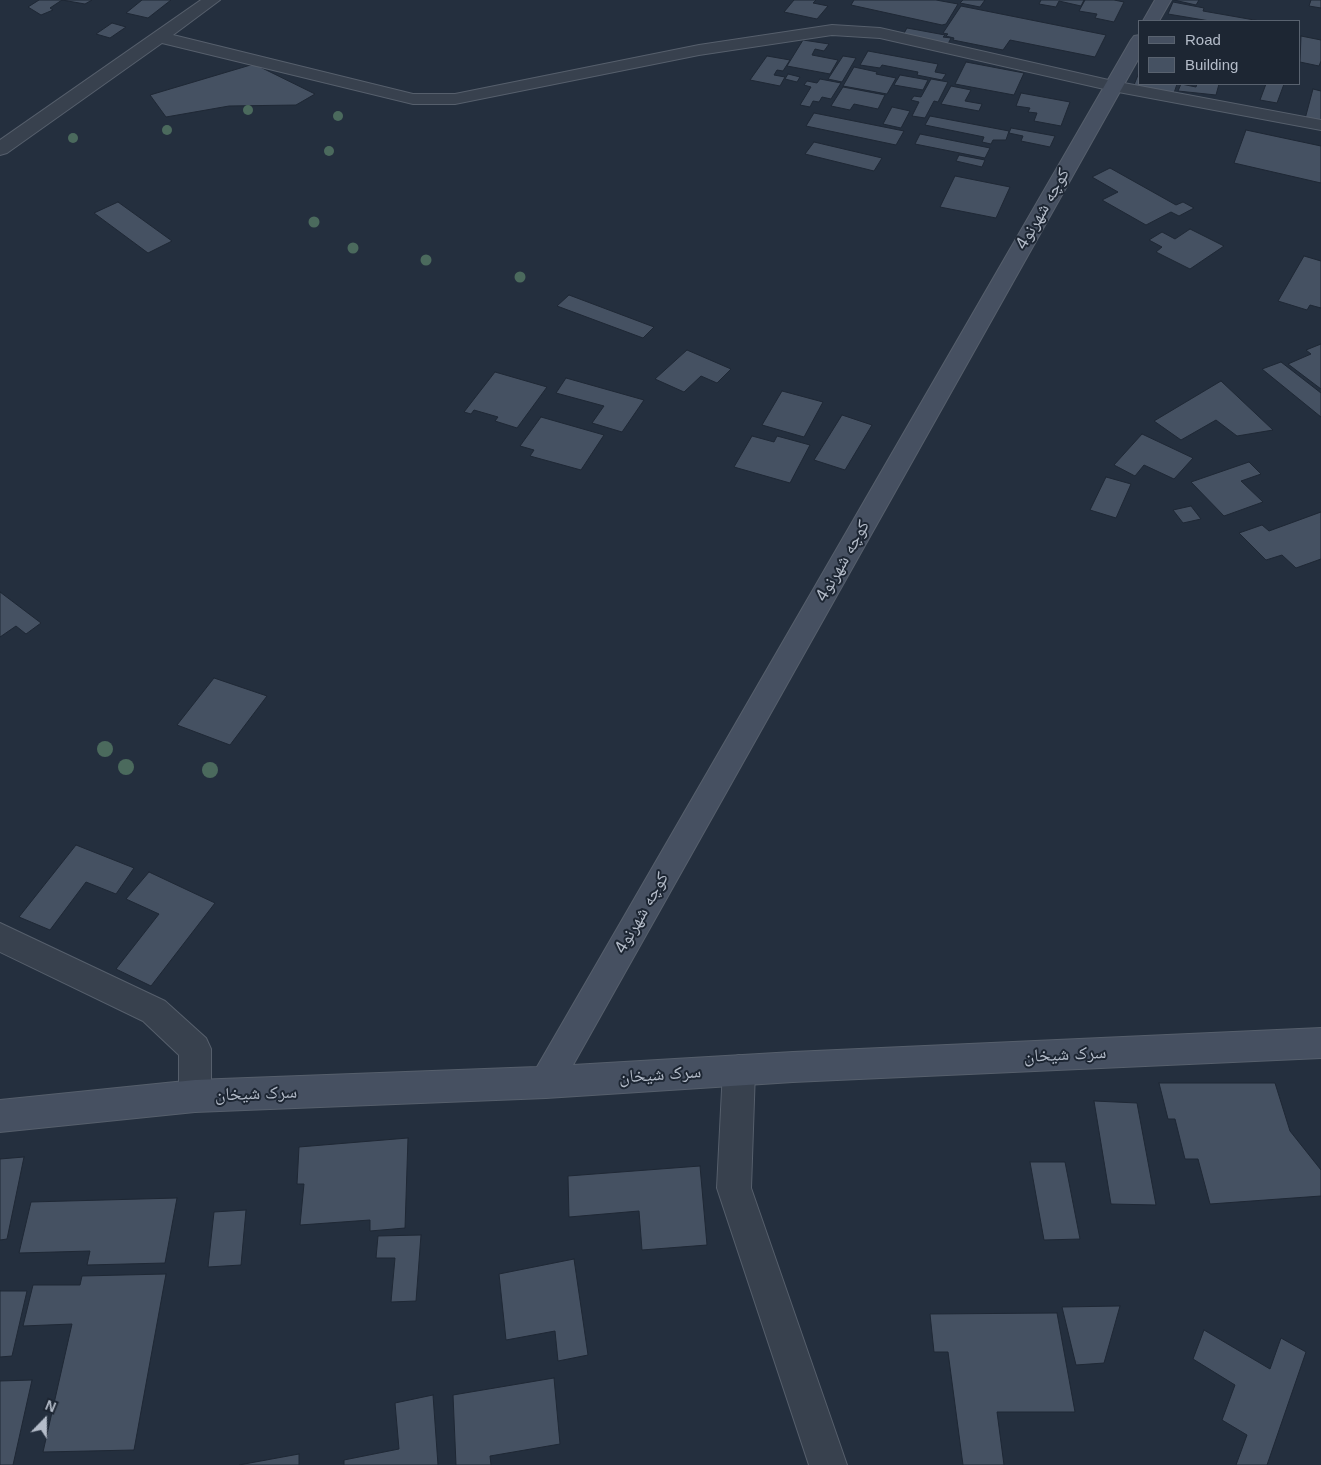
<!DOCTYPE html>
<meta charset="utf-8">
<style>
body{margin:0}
#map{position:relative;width:1321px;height:1465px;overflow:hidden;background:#242f3e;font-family:Helvetica,sans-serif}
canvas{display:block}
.legend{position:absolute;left:1138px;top:20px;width:162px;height:65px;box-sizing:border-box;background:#1d2633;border:1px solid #59626f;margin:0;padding:6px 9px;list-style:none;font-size:15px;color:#b4bcc9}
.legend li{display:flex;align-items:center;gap:10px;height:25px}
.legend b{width:25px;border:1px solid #59626f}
.north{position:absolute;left:20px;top:1395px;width:50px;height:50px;-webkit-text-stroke:4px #1d2633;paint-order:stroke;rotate:22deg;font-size:14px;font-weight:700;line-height:20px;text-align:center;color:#b4bcc9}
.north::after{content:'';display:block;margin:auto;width:18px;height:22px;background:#b4bcc9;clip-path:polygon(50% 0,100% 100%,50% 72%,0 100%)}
</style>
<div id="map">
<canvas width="1321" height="1465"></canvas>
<ul class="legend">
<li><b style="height:6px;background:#465061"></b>Road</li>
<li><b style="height:14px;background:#455162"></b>Building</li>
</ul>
<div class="north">N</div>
</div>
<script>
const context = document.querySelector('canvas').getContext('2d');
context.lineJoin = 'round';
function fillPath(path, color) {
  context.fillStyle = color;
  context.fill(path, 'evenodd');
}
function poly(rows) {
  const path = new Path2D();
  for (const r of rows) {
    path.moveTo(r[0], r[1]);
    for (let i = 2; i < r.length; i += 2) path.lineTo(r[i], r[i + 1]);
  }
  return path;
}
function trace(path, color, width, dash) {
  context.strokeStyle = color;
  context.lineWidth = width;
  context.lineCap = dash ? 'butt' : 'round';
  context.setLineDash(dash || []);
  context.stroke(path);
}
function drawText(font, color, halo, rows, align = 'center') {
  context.font = font + ' Helvetica,"Noto Naskh Arabic",sans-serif';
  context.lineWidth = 4;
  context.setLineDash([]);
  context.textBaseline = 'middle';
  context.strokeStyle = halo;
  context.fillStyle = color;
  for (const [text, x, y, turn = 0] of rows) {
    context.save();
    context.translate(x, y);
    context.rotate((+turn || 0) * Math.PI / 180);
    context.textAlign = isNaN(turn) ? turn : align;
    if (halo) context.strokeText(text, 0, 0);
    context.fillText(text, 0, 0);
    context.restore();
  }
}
const building = poly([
 [39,0,92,0,85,4,62,0,50,8,53,10,41,15,28,7,39,0],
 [142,0,171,0,148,18,126,13,142,0],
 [794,0,816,0,813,3,828,6,817,19,784,12,794,0],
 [854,0,936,0,958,4,946,24,942,25,851,5,854,0],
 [963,0,985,0,980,7,960,3,963,0],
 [1041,0,1084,0,1081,6,1059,1,1056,7,1039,4,1041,0],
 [1085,0,1114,0,1124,2,1114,22,1095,18,1097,14,1079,11,1085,0],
 [1174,0,1199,0,1196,5,1174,0],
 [1311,0,1321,0,1321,8,1309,6,1311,0],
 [1173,2,1204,8,1203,11,1260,21,1210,21,1168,14,1173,2],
 [961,6,1106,35,1095,57,1010,40,1003,50,953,40,954,38,946,36,948,34,943,33,961,6],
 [112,23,126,27,110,38,96,34,112,23],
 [907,28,945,35,943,37,951,38,948,44,903,35,907,28],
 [1301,36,1321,40,1321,61,1319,66,1300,62,1301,36],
 [803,40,829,44,824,51,815,49,812,55,838,60,830,74,787,66,803,40],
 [868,51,938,64,935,72,946,74,942,80,917,75,918,72,882,65,880,68,860,65,868,51],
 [767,56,790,60,783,71,777,70,774,75,785,77,780,86,750,80,767,56],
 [843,56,856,58,842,82,828,79,843,56],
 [966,62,1024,73,1014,95,955,84,966,62],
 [254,64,315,94,296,105,229,106,166,117,150,95,254,64],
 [854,67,877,72,876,74,896,78,887,94,843,86,854,67],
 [1140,70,1140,84,1177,84,1174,93,1134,85,1140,70],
 [788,74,800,77,797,82,785,79,788,74],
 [900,75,928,80,923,90,894,85,900,75],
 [820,79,841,83,831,99,822,97,819,102,813,101,810,107,800,105,811,87,804,85,807,81,817,83,820,79],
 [931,79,948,82,938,102,934,101,925,118,912,116,919,102,911,100,914,96,921,97,931,79],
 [1181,84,1196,87,1197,84,1219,84,1216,95,1178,91,1181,84],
 [1266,84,1284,84,1277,103,1260,100,1266,84],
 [951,86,971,90,965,101,982,104,979,111,941,104,951,86],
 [843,87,885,95,878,109,854,104,850,110,831,106,843,87],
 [1313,89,1321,91,1321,122,1305,119,1313,89],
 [1021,93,1070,102,1061,126,1034,121,1037,113,1028,112,1030,108,1016,106,1021,93],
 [892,107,910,111,901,128,883,124,892,107],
 [814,113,904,131,896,145,806,126,814,113],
 [930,116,1009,131,1006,140,993,140,991,144,982,142,984,137,925,125,930,116],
 [1011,128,1055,136,1050,147,1021,141,1023,136,1009,133,1011,128],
 [1246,130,1321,146,1321,183,1234,163,1246,130],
 [920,134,990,148,985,158,915,144,920,134],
 [814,142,882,158,874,171,805,154,814,142],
 [959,155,985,160,982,167,956,161,959,155],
 [1110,168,1176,205,1183,202,1194,208,1179,216,1171,212,1146,225,1102,200,1118,192,1092,177,1110,168],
 [955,176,1010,187,996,218,940,207,955,176],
 [118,202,172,241,148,253,94,213,118,202],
 [1190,229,1224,246,1190,269,1156,252,1162,247,1149,240,1162,232,1175,239,1190,229],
 [1304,256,1321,261,1321,308,1310,305,1307,310,1278,301,1304,256],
 [569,295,654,327,643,338,557,306,569,295],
 [1321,344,1321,389,1288,364,1311,354,1306,350,1321,344],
 [687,350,731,369,717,383,701,376,684,392,655,379,687,350],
 [1281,362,1321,393,1321,417,1262,369,1281,362],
 [495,372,547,387,517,428,495,421,498,417,474,410,471,414,464,412,495,372],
 [566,378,644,400,622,432,592,423,604,406,556,393,566,378],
 [1221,381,1273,430,1237,436,1216,420,1181,440,1154,421,1221,381],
 [782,391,823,402,804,437,762,425,782,391],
 [842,415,872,425,845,470,814,460,842,415],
 [541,417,604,435,581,470,530,456,534,450,520,446,541,417],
 [1142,434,1193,458,1174,479,1144,465,1135,476,1114,465,1142,434],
 [752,436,774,442,777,436,810,445,790,483,734,467,752,436],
 [1249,462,1261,474,1241,481,1263,502,1224,516,1191,482,1249,462],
 [1106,477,1131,484,1116,518,1090,510,1106,477],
 [1191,506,1201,519,1183,523,1173,510,1191,506],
 [1321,512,1321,559,1296,568,1282,555,1266,560,1239,533,1262,525,1269,531,1321,512],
 [0,592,41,623,26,634,16,626,0,637,0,592],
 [214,678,267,696,230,745,177,725,214,678],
 [76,845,134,868,116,894,86,882,50,930,19,917,76,845],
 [149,872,215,903,151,986,116,969,159,914,126,899,149,872],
 [1159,1083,1275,1083,1290,1131,1321,1170,1321,1196,1210,1204,1198,1159,1185,1159,1175,1119,1168,1119,1159,1083],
 [1094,1101,1137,1103,1156,1205,1111,1204,1094,1101],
 [408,1138,405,1228,370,1231,370,1220,300,1225,304,1184,297,1184,299,1147,408,1138],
 [24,1157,7,1239,0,1240,0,1159,24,1157],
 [1030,1162,1065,1162,1080,1239,1044,1240,1030,1162],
 [700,1166,707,1245,642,1250,639,1211,569,1217,568,1176,700,1166],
 [177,1198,165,1263,87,1265,90,1251,19,1253,31,1202,177,1198],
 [246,1210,241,1265,208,1267,214,1212,246,1210],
 [421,1235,416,1301,391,1302,395,1258,376,1258,378,1236,421,1235],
 [574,1259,588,1355,558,1361,555,1331,506,1340,499,1274,574,1259],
 [166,1274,134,1450,43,1452,72,1324,23,1326,33,1285,80,1285,82,1276,166,1274],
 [0,1291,27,1291,12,1356,0,1357,0,1291],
 [1120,1306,1104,1363,1076,1365,1062,1307,1120,1306],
 [1057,1313,1075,1412,997,1412,1004,1465,963,1465,948,1352,934,1352,930,1314,1057,1313],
 [1204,1330,1270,1369,1281,1338,1306,1352,1267,1465,1236,1465,1247,1435,1222,1420,1235,1385,1193,1359,1204,1330],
 [554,1378,560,1444,490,1456,491,1465,456,1465,453,1395,554,1378],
 [32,1380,13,1465,0,1465,0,1381,32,1380],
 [433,1395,438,1465,344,1465,344,1460,399,1449,395,1403,433,1395],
 [299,1454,299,1465,239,1465,299,1454]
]);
const street = poly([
 [201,0,220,0,173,35,413,94,455,94,699,45,832,25,880,28,1113,81,1321,120,1321,130,1113,91,880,38,832,35,699,55,455,104,413,104,162,43,7,153,0,155,0,140,201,0],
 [0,923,165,1001,206,1038,211,1049,211,1096,207,1107,195,1112,183,1107,179,1096,179,1055,143,1021,0,952,0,923],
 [739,1055,751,1059,755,1070,751,1188,847,1465,809,1465,717,1188,723,1070,727,1059,739,1055]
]);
const secondary = poly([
 [1155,0,1171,0,1159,21,1143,21,1155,0],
 [1140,35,1140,56,573,1065,793,1052,1321,1028,1321,1058,793,1082,546,1098,195,1112,0,1132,0,1100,195,1080,537,1067,1131,40,1134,36,1140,35]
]);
const trees = [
 [248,110,5],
 [338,116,5],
 [167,130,5],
 [73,138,5],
 [329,151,5],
 [314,222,5.5],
 [353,248,5.5],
 [426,260,5.5],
 [520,277,5.5],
 [105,749,8],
 [126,767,8],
 [210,770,8]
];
const streetNames = [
 ["کوچه شهرنو4",1043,209,-60],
 ["کوچه شهرنو4",843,561,-60],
 ["کوچه شهرنو4",642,913,-60],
 ["سرک شیخان",1065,1055,-3],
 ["سرک شیخان",660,1075,-4],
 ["سرک شیخان",256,1094,-2]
];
fillPath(building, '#455162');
trace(building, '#1f2835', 1);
trace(street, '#565f6c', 2);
trace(secondary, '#565f6c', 2);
fillPath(street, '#38414e');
fillPath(secondary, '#465061');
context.fillStyle = '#4b6a5d';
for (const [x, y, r] of trees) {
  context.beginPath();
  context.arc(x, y, r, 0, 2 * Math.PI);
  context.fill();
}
drawText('18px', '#b4bcc9', '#1d2633', streetNames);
</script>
